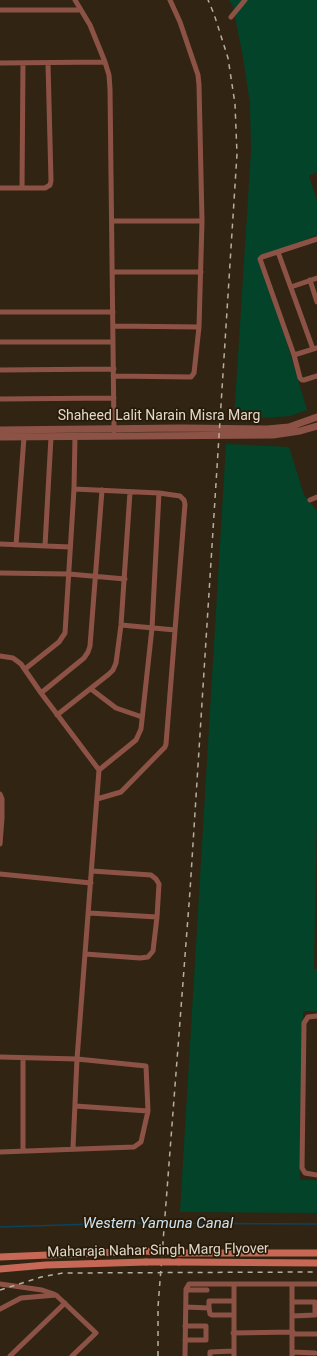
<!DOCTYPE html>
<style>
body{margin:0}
canvas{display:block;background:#312412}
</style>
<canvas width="317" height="1356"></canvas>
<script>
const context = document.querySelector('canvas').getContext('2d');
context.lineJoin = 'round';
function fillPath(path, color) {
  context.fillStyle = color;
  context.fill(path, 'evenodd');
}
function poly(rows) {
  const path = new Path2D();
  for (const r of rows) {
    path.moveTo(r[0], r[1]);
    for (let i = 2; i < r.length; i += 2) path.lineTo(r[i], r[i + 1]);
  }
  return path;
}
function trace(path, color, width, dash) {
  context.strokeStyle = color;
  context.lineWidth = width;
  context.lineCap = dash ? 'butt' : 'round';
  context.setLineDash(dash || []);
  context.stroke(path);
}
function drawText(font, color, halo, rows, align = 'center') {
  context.font = font + ' Roboto,sans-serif';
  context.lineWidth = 3.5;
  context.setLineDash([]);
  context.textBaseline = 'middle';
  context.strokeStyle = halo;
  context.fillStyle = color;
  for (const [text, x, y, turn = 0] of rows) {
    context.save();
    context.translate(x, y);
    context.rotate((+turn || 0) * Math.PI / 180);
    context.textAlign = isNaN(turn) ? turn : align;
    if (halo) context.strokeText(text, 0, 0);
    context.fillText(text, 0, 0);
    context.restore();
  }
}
const green = poly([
 [229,0,317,0,317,172,309,176,317,201,317,235,261,257,307,410,290,416,234,420,251,151,250,104,243,57,233,7],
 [226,444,289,447,304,495,317,511,317,815,314,969,317,969,317,1011,303,1011,300,1180,317,1180,317,1213,180,1212]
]);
const stream = poly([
 [0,1227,126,1223,317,1224]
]);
const minor = poly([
 [75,0,90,25,105,62,109,75,110,89,114,431],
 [0,10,80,10],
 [231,17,245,0],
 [0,63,105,62],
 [0,188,45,188,50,185,51,181,48,63],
 [22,188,23,63],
 [112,221,202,221],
 [317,239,262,257,260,259,294,355,300,378,302,380,304,380,317,376],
 [278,252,313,349],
 [112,272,201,272],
 [310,280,317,302],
 [291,287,317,278],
 [0,312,113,312],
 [113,326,199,327,202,221,199,85,198,75,180,22,170,0],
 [0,342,113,342],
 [294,355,317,348],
 [0,370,114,369],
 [113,376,191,377,194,373,199,327],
 [0,399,114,398],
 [74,489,159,493,180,496,184,500,185,504,166,744,165,747,121,792,97,799],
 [310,500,317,497],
 [0,544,70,547],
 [16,545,24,437],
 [45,546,51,437],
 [0,573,69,574,125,579],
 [121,625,175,630],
 [0,656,13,658,21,664,41,693,99,770,77,1059,73,1148],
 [25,669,59,642,65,633,74,489,75,436],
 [91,689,116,708,142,717],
 [41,693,84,658,88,652,90,646,102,490],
 [57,715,109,674,113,670,116,663,121,625,130,492],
 [99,770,136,740,141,729,152,628,159,493],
 [0,794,2,799,2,818,0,844],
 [0,874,91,883],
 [89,913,157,917],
 [85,954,140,958,148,957,153,951,157,917,159,884,156,879,151,875,92,871],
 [317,1016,308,1017,304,1023,302,1168,305,1173,317,1175],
 [0,1057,77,1059,146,1066,148,1111,141,1142,134,1147,0,1152],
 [75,1106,148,1111],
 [23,1151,23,1058],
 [0,1284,42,1290,54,1294],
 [292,1284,292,1356],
 [186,1290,207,1290],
 [292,1302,315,1302,315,1315,292,1316],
 [186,1307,209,1308,210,1314,212,1315,233,1315],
 [209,1308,209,1301,234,1301],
 [0,1309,21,1298,56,1295,96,1333,72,1356],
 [233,1333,293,1332],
 [293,1334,317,1334],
 [185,1340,206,1340,206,1326,185,1326],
 [292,1352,315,1353],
 [10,1356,65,1303],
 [185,1356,186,1289,189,1284,317,1284],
 [210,1356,210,1352,233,1351],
 [234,1356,234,1284]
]);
const tertiary = poly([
 [0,430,182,428,267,429,289,427,317,417],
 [0,437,273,435,300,431,317,426]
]);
const secondary = poly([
 [180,1253,317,1253],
 [0,1257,144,1251],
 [179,1262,317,1263],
 [0,1269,46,1265,146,1262]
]);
const rail = poly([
 [0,1290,41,1277,63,1273,317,1272],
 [158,1356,158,1307,190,891,237,154,235,104,228,58,214,14,208,0]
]);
const secondaryBridge = poly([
 [144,1251,180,1253],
 [146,1262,179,1262]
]);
const streetNames = [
 ["Shaheed Lalit Narain Misra Marg",159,416],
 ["Maharaja Nahar Singh Marg Flyover",158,1251,-1]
];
const waterNames = [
 ["Western Yamuna Canal",158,1224]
];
fillPath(green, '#024329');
trace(stream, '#0a435f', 1.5);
trace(minor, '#8d5246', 5);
trace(tertiary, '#8d5246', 7);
trace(secondary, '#c66855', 7);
trace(rail, '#b7aea0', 1.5, [5, 5]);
trace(secondaryBridge, '#c66855', 7);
drawText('14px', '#e1d9cd', '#271b08', streetNames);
drawText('italic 15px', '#cde3f1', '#271b08', waterNames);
</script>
